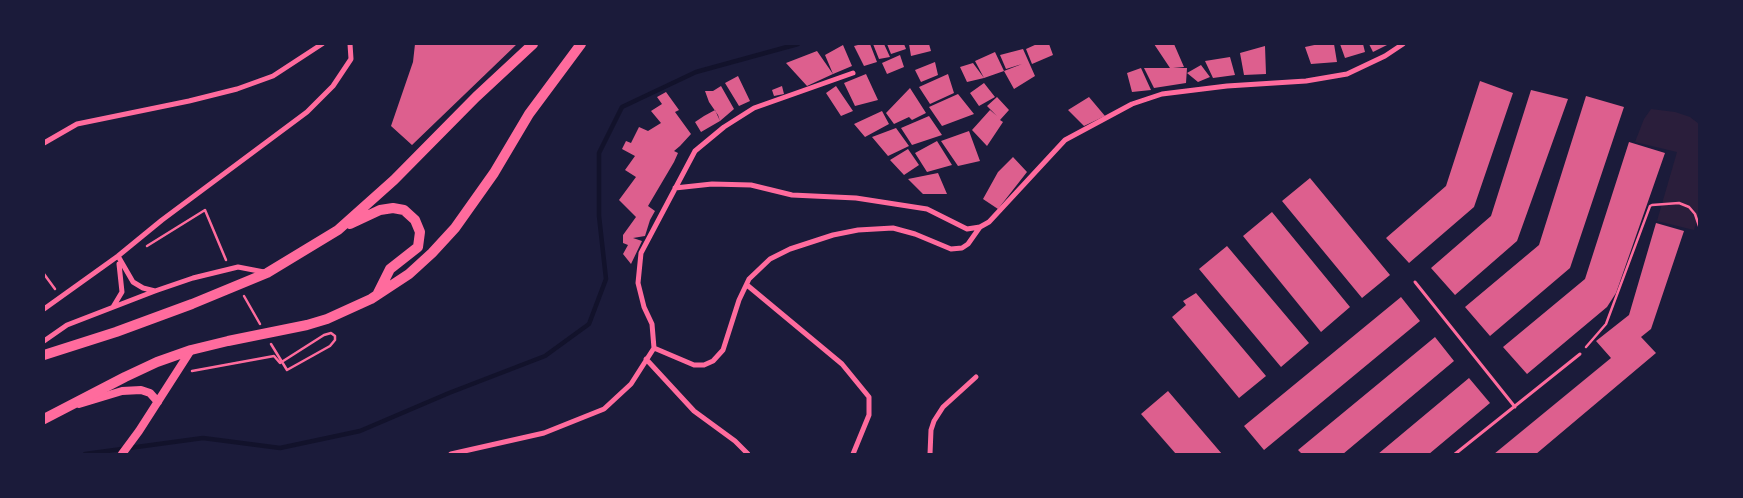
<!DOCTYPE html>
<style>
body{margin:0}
#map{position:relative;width:1743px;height:498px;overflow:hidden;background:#1b1b3a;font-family:"Space Grotesk",sans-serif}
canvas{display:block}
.frame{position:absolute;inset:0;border:45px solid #1b1b3a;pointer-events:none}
</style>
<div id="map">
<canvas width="1743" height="498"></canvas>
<div class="frame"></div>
</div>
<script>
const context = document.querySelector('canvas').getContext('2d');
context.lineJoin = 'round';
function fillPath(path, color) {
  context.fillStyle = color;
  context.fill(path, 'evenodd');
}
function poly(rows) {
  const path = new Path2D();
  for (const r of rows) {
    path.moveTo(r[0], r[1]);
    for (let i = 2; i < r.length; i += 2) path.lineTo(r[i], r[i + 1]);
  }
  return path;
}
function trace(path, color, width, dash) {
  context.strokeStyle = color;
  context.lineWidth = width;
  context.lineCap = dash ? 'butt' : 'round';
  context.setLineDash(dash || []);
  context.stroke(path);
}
const green = poly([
 [1651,109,1675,112,1690,117,1699,124,1699,214,1694,230,1657,221,1677,152,1635,142,1644,119]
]);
const stream = poly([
 [85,454,203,438,280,448,360,431,449,393,545,356,589,324,606,279,599,216,599,153,622,107,696,72,798,44]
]);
const building = poly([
 [415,44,517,44,412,145,391,126,413,62],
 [862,44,870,44,877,62,864,66,854,46],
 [873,44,884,44,890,57,879,59],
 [887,44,904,44,906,49,891,54],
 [909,44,929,44,931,51,911,56],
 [1037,44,1049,44,1053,55,1032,64,1026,49],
 [1154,44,1174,44,1184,67,1173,68,1187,68,1186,83,1154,88,1144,68,1170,68],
 [1319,44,1334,44,1337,62,1311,64,1305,47],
 [1340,44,1363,44,1365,52,1345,58],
 [1369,44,1389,44,1373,52],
 [843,45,852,66,833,74,825,55],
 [1265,46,1266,74,1244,75,1240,53],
 [1023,49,1035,76,1014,89,1004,71,1022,64,1006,69,1000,55],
 [817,51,833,74,807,86,786,63],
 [995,52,1004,71,984,78,967,82,960,67,973,63,984,78,975,61],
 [900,55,904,67,887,74,882,63],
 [1230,57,1235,75,1213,78,1205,61],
 [935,62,938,75,921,82,915,70],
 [1201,65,1210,77,1198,82,1187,73],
 [1141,68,1151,90,1132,92,1127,73],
 [866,74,878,100,855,106,844,83],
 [948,74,954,93,930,104,919,87],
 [738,76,750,101,739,106,725,83],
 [1480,81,1513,93,1474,207,1409,263,1386,238,1446,186],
 [984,83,995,97,979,106,970,93],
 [721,86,734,109,720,121,701,132,695,122,704,116,715,110,720,121,718,115,709,102,705,91,713,91],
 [782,86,784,94,774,96,772,90],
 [836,86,853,111,841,116,826,93],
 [910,88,926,113,912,120,909,117,894,124,886,113],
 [1531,90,1568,99,1517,241,1455,295,1431,268,1491,216],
 [666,92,679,110,675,112,691,134,680,146,674,151,678,153,674,162,648,206,655,211,650,220,645,236,633,238,642,241,631,264,623,254,628,245,623,243,623,235,636,217,619,200,636,177,625,170,635,156,622,149,626,141,631,143,639,127,648,131,661,123,651,111,662,104,657,97],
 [958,94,974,114,942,126,929,107],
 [1586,96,1624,107,1570,268,1490,336,1465,307,1539,245],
 [997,97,1009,110,1000,120,1003,122,987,146,972,130,990,110,997,116,987,106],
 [1089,97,1105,116,1084,126,1068,110],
 [882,111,889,124,865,137,854,124],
 [929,116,942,135,912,145,901,128],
 [896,128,909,146,888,156,872,137],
 [969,131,980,161,958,166,941,141],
 [937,141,952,165,927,172,915,153],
 [1629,142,1665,153,1616,293,1607,307,1527,374,1503,347,1585,279],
 [908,149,919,165,904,175,890,160],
 [1013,157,1027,172,998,209,983,199,998,172],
 [938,173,947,194,923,194,908,179],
 [1310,178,1390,275,1362,298,1282,201],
 [1272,212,1350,307,1321,332,1243,236],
 [1656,223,1684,231,1651,329,1641,337,1656,353,1536,454,1494,454,1611,358,1596,341,1629,315],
 [1227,246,1309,343,1281,367,1199,269],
 [1196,293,1266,376,1239,398,1172,317,1186,305,1183,301],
 [1401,297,1420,321,1264,450,1244,426],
 [1435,337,1454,361,1343,454,1302,454,1298,450],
 [1469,378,1490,403,1429,454,1378,454],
 [1168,391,1222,454,1176,454,1141,414]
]);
const path = poly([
 [147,246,205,210,226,260],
 [44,274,55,289],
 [244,296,260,324],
 [1586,347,1606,324,1650,206,1652,205,1679,203,1689,207,1695,214,1699,226],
 [192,371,274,356,280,363,324,335,331,333,335,336,335,340,330,346,287,370,271,344]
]);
const service = poly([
 [1415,282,1515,407],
 [1455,454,1580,354]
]);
const minor = poly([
 [44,143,77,124,189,101,237,89,273,76,322,44],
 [675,188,712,184,751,185,792,195,856,198,927,209,967,229,980,227,989,222,1065,140,1132,104,1162,94,1227,86,1306,81,1347,74,1385,56,1403,44],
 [118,256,133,282,143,288,155,291],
 [747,285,842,364,869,397,869,415,853,454],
 [113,307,122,292,119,264],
 [44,309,118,256,162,220,307,112,333,86,351,59,350,44],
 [44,341,67,325,155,291,193,278,238,267,264,272],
 [654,348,694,365,704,365,713,361,723,350,739,300,749,279,770,259,790,249,833,235,858,230,893,228,915,234,951,249,962,248,968,244,980,227],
 [646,359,694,411,735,441,748,454],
 [451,454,544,433,604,409,631,384,654,348,652,324,644,307,638,283,641,253,695,151,724,127,754,108,853,73],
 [930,454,931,430,934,421,943,407,976,377]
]);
const tertiary = poly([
 [79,404,122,391,141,390,150,393,158,402],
 [122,454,139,431,191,350]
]);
const trunk = poly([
 [350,224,380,210,393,208,404,210,415,220,420,232,418,247,390,269,377,295],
 [44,355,116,332,192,304,267,273,338,230,394,180,476,97,533,44],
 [44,419,125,377,157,362,191,350,228,341,307,325,327,319,371,299,409,274,432,253,455,228,494,173,529,114,581,44]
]);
fillPath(green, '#2a1e3b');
trace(stream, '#12122b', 4.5);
fillPath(building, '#dd5f8e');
trace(path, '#ff6b9d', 2.5);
trace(service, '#ff6b9d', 3);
trace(minor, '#ff6b9d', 5);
trace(tertiary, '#ff6b9d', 8);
trace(trunk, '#ff6b9d', 10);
</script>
